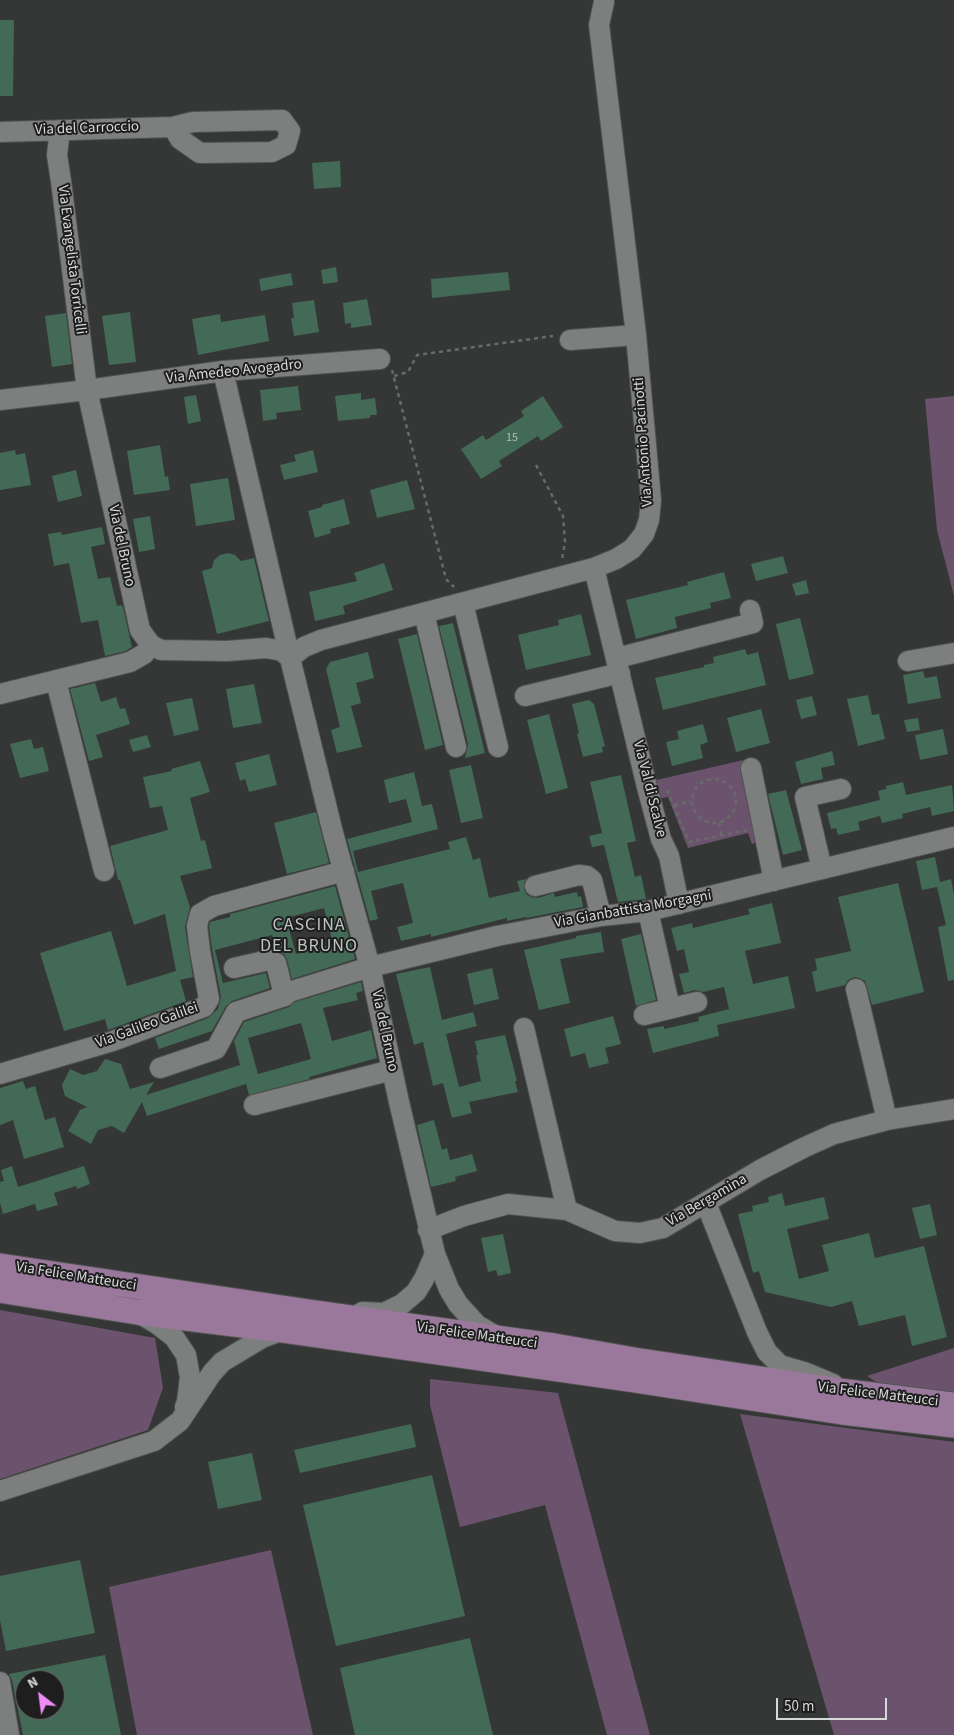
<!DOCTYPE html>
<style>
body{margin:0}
#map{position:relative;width:954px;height:1735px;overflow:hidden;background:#343736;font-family:"Source Sans 3",sans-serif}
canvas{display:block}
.north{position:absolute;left:15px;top:1670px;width:50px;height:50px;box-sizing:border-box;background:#1d1e1d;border:1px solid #676968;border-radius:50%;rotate:330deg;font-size:14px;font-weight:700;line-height:20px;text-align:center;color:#d7d9d8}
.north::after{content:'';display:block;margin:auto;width:18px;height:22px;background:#f08bf6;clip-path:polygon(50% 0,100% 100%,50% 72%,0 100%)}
.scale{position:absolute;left:776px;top:1698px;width:111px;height:22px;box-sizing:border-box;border:2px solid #d7d9d8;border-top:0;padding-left:6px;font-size:15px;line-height:18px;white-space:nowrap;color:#d7d9d8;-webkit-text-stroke:4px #1d1e1d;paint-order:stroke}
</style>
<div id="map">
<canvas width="954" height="1735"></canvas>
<div class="north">N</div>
<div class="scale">50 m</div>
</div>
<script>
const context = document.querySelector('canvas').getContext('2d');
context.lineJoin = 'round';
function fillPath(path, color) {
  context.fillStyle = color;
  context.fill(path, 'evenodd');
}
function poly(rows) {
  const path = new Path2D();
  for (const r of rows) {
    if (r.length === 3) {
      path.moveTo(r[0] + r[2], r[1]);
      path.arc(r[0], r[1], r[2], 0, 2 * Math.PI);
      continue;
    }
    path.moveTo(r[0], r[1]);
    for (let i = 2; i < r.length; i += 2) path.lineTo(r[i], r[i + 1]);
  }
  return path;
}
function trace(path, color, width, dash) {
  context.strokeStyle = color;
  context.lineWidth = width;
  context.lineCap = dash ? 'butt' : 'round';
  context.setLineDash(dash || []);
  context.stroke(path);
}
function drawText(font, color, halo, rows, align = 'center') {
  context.font = font + ' "Source Sans 3",sans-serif';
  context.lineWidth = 4;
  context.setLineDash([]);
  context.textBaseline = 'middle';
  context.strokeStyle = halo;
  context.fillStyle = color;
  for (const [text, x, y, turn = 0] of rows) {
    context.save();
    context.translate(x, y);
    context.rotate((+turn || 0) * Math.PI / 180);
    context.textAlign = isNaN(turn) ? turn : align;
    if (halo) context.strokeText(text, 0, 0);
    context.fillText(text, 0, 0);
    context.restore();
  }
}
const green = poly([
 [954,396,954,596,937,530,925,399],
 [744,760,759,841,752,844,748,833,688,848,668,797,657,799,652,781],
 [0,1310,155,1338,163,1388,148,1430,0,1479],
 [954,1348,954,1394,884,1387,867,1376],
 [430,1379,558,1393,650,1735,607,1735,545,1505,460,1527,430,1405],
 [740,1414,954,1442,954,1735,834,1735],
 [271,1550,313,1735,137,1735,109,1587]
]);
const building = poly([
 [0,20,14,20,13,96,0,96],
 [340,161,341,187,314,189,312,163],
 [336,267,338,282,323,284,321,270],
 [508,272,510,290,432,298,431,279],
 [291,273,293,285,261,291,259,279],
 [367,299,372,325,351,328,351,323,345,324,343,303],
 [314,300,319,332,294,336,291,318,294,318,292,303],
 [130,312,136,362,109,365,102,316],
 [66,313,72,364,52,367,45,316],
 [220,314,221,322,265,315,269,341,198,355,192,319],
 [298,386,301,410,276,413,277,419,263,421,260,390],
 [361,393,361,400,375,398,377,415,370,415,370,418,338,421,335,396],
 [196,395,201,421,188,424,184,397],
 [543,396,563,427,541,441,538,436,499,461,502,466,481,479,461,449,483,435,486,440,524,416,521,411],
 [160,445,165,477,168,476,170,490,134,495,127,451],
 [15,450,16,455,25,453,31,485,0,490,0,453],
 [313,450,318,472,284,480,280,465,296,461,294,455],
 [76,470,82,496,58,502,52,476],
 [228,478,235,520,196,526,190,484],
 [407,480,415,509,377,518,370,490],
 [344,499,350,524,330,529,331,533,315,538,308,511,322,507,322,505],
 [150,516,155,549,139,552,133,519],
 [102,527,105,544,91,547,98,579,110,577,117,606,121,605,123,607,132,647,126,651,105,656,98,620,81,623,69,563,54,566,48,534,61,532,62,535],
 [228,553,235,555,241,561,254,558,269,621,217,634,202,571,212,568,214,560,220,555],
 [783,556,788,573,756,581,751,564],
 [384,563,393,590,343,606,345,614,315,621,309,592,357,581,354,573],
 [724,572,731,598,710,603,711,608,675,617,677,628,636,639,626,600,688,585,687,582],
 [806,580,809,593,796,596,792,584],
 [581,614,591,655,526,670,518,635,559,625,558,620],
 [800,618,814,674,789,680,776,624],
 [453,623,485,753,465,758,468,744,439,626],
 [417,634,443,745,425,750,398,639],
 [745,649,747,655,758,652,766,685,663,710,655,678,704,667,704,665,714,663,713,657],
 [368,652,374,678,356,683,361,703,351,706,362,747,337,753,331,730,340,727,326,669,330,662],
 [923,671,925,678,937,676,941,698,908,704,903,675],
 [95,683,101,702,116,697,120,709,125,708,130,724,96,735,103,757,89,761,70,689],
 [254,684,262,723,233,728,226,689],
 [868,695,872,715,879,714,885,739,858,746,847,699],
 [812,696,817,715,801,719,796,700],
 [192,698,199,730,174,736,166,703],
 [589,700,594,704,605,746,602,747,603,752,583,757,577,734,579,733,572,704],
 [761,709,770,743,736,752,727,718],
 [549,714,568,788,546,794,527,720],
 [918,718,920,730,907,732,904,720],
 [703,724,708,742,700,745,703,758,672,766,666,742,679,739,677,731],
 [943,729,948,754,920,760,915,735],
 [147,735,151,747,133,752,129,740],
 [31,739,34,749,43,747,49,771,20,778,10,744],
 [832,751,835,765,821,768,823,779,801,784,795,762],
 [269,754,277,785,249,792,245,779,240,781,235,763],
 [200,761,210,792,190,798,201,841,205,840,212,868,180,876,190,907,185,927,193,977,180,980,186,1001,108,1030,105,1019,64,1031,40,953,111,931,127,986,176,971,165,914,134,925,120,880,118,880,110,846,168,830,162,806,150,808,143,777,172,771,171,769],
 [471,765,483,818,461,823,449,770],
 [414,772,422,806,432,804,438,829,353,851,358,872,450,849,448,842,466,837,473,860,480,858,489,898,520,891,517,881,526,879,524,883,524,889,527,895,531,897,538,898,554,893,555,897,577,892,578,897,581,896,583,907,526,918,526,917,507,921,507,918,431,937,431,934,401,941,397,927,413,923,403,883,371,891,378,919,370,921,347,839,412,822,406,799,389,803,384,780],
 [621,775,636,841,627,843,635,877,641,875,646,899,618,902,604,845,592,847,589,836,602,833,590,782],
 [903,782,906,795,952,785,954,811,932,816,930,807,902,814,903,818,882,823,880,816,858,822,860,830,838,835,836,828,831,829,827,813,880,800,878,791,886,789,886,786],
 [786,790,802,850,783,855,768,794],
 [316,812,329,863,287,874,274,823],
 [935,857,940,882,951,879,954,894,954,980,948,981,938,927,946,925,937,887,922,890,916,861],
 [898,883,924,992,872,1005,865,981,859,978,854,977,848,980,845,985,816,992,812,972,817,970,815,959,851,951,838,897],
 [335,886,355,959,292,979,287,960,285,955,276,950,272,935,215,950,223,983,266,973,270,988,232,1001,226,1006,212,1031,159,1049,155,1038,208,1018,218,1009,221,997,212,949,209,927,210,922,230,917,230,914],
 [324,908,333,944,296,954,286,918],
 [772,903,781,943,745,951,753,984,788,976,795,1008,717,1025,719,1036,653,1053,647,1029,664,1026,664,1029,699,1021,698,1017,729,1009,724,987,703,992,695,990,684,993,679,974,689,972,684,949,677,951,671,928,692,923,693,928,750,914,748,909],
 [601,932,604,952,560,959,570,1003,539,1010,524,950,576,938,576,936],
 [641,934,656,1000,636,1006,621,939],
 [430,967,442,1020,473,1012,477,1026,446,1034,459,1087,481,1081,476,1055,478,1055,475,1041,505,1035,517,1081,515,1081,518,1092,469,1102,472,1113,452,1118,443,1083,433,1086,423,1042,414,1045,396,974],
 [492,968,499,999,474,1005,467,974],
 [361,982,363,991,356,993,358,1000,323,1008,332,1041,371,1030,377,1058,309,1077,310,1079,249,1095,246,1084,147,1116,142,1102,124,1133,112,1126,98,1130,91,1144,68,1131,80,1110,87,1107,65,1096,62,1085,70,1069,83,1075,97,1071,105,1059,121,1064,130,1089,154,1082,146,1095,240,1065,234,1041,244,1022,289,1007,295,1002],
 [301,1023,311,1059,258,1074,248,1038],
 [613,1016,621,1044,605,1048,609,1063,589,1068,585,1053,571,1057,564,1029],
 [23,1081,26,1089,35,1086,45,1120,55,1117,64,1147,24,1159,13,1120,0,1125,0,1088],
 [434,1120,442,1150,447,1148,450,1160,472,1154,477,1171,455,1177,456,1181,431,1187,417,1125],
 [12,1166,18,1187,84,1166,90,1184,77,1189,76,1186,54,1193,58,1205,37,1211,35,1204,3,1214,0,1203,0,1182,4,1181,1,1170],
 [782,1193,785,1206,824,1197,829,1219,787,1229,799,1279,829,1271,822,1245,869,1233,875,1258,924,1246,947,1337,912,1346,905,1315,859,1326,852,1301,831,1307,765,1292,759,1271,753,1273,738,1214,753,1211,752,1206,769,1202,768,1197],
 [930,1204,937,1235,920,1239,912,1208],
 [503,1234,511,1273,498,1276,496,1270,488,1272,481,1238],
 [411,1424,416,1447,300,1473,294,1450],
 [252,1453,262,1500,218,1509,208,1462],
 [432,1475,465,1616,336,1646,303,1505],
 [80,1560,95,1633,6,1651,0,1620,0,1576],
 [470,1638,493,1735,355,1735,340,1668],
 [105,1655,121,1735,23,1735,12,1680,9,1674],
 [25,1680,55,1680,55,1710,25,1710]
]);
const path = poly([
 [392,370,446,579,454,587],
 [394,376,408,372,417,355,553,336],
 [536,465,563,516,565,542,562,559],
 [714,801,22],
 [667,790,689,842,747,830],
 [674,805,691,801],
 [719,823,722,836]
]);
const minor = poly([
 [60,130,57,155,61,181,87,390,223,371,380,359],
 [0,132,173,127,193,122,282,120,290,131,286,145,272,152,200,153,180,139,173,127],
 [570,340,636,335],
 [0,400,87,390,140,630,151,645,161,650,227,651,266,648,282,651,290,658,223,371],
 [594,568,647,787,661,839,669,856,679,904],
 [463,603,498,747],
 [424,613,456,747],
 [617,658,753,623,750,610],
 [908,661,954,653],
 [56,681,104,871],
 [0,694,130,662,144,654,151,645],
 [525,696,620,673],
 [751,768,774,881],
 [822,869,805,797,841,789],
 [535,886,579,875,587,876,592,880,601,916],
 [648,911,670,1008],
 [234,968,269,960,276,963,282,987,289,992,370,967,497,936,601,916,648,911,669,906,954,837],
 [856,989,887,1120],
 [644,1015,697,1002],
 [524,1028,567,1210],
 [160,1068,216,1049,236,1012,285,996,289,992],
 [0,1074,113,1041,204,1007,209,999,200,951,197,926,200,914,214,906,344,871],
 [254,1105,392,1070],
 [706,1203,757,1332,767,1352,780,1365,804,1372,833,1384],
 [428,1230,464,1216,508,1204,567,1210,615,1231,640,1233,663,1228,760,1170,803,1148,834,1134,887,1120,954,1109],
 [362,1312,384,1313,402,1304,416,1292,424,1279,435,1254],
 [140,1314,157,1324,174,1337,186,1355,190,1377,187,1402,185,1407],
 [498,1337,477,1325,458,1304,449,1289,435,1254,399,1102,370,967,333,833,290,658,304,647,321,640,594,568,616,559,632,549,644,534,649,520,651,500,636,335,599,25,604,2],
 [0,1491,154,1441,180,1421,212,1373,222,1362,262,1338,283,1330],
 [0,1682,9,1735]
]);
const major = poly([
 [0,1266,309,1312,554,1346,634,1360,848,1392,954,1405],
 [0,1290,137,1312,283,1330,629,1379,842,1412,954,1425]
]);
const numberNames = [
 ["15",512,438]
];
const streetNames = [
 ["Via del Carroccio",87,129,-2],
 ["Via Evangelista Torricelli",71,260,83],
 ["Via Amedeo Avogadro",234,372,-6],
 ["Via Antonio Pacinotti",644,442,-94],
 ["Via del Bruno",121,546,78],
 ["Via Val di Scalve",649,789,76],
 ["Via Gianbattista Morgagni",633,910,-10],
 ["Via Galileo Galilei",147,1026,-20],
 ["Via del Bruno",384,1031,78],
 ["Via Bergamina",707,1201,-30],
 ["Via Felice Matteucci",76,1277,9],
 ["Via Felice Matteucci",477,1336,8],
 ["Via Felice Matteucci",878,1395,7]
];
const quarterNames = [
 ["CASCINA",309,926],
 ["DEL BRUNO",309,947]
];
fillPath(green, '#6c536d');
fillPath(building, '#436a56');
trace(minor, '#505351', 22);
trace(major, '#505351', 27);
trace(path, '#686b6a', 2.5, [4, 4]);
trace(minor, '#7c7f7d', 20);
trace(major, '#9a789c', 25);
drawText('12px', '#b2bdb8', null, numberNames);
drawText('15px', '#d7d9d8', '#1d1e1d', streetNames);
context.letterSpacing = '1px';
drawText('18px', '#bfc3c1', '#1d1e1d', quarterNames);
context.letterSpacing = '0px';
</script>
